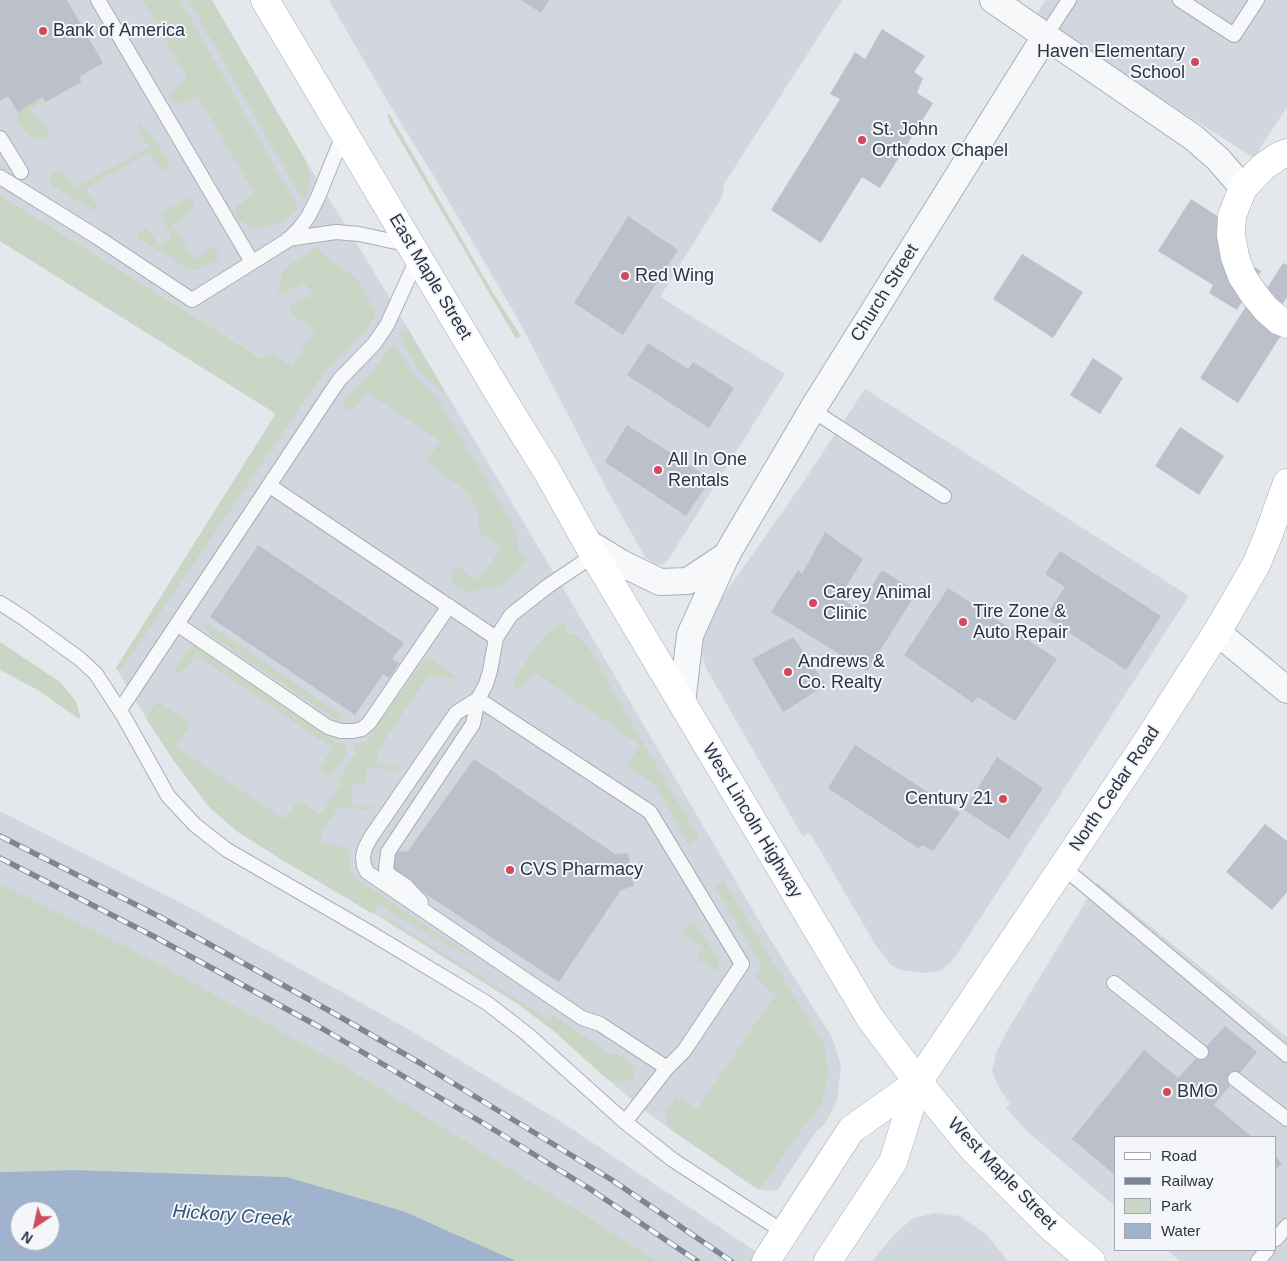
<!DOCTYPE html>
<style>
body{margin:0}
#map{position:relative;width:1287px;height:1261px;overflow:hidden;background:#e4e7ec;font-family:Arial,sans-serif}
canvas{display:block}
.legend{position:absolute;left:1114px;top:1136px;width:162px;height:115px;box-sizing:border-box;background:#f4f6f9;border:1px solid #a4a8b1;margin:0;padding:6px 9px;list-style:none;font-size:15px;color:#2b3445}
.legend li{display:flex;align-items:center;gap:10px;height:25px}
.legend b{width:25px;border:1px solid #a4a8b1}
.north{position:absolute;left:10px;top:1201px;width:50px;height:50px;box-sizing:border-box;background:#f4f6f9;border:1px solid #a4a8b1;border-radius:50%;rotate:214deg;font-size:14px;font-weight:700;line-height:20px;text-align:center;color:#2b3445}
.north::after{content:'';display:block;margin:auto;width:18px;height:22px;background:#d1495b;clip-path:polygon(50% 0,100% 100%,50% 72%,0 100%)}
</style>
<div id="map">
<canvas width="1287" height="1261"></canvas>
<ul class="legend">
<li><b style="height:6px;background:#fff"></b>Road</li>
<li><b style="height:6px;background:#7d8696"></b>Railway</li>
<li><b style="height:14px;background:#c9d6c5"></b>Park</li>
<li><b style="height:14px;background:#9fb4cc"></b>Water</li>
</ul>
<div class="north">N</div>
</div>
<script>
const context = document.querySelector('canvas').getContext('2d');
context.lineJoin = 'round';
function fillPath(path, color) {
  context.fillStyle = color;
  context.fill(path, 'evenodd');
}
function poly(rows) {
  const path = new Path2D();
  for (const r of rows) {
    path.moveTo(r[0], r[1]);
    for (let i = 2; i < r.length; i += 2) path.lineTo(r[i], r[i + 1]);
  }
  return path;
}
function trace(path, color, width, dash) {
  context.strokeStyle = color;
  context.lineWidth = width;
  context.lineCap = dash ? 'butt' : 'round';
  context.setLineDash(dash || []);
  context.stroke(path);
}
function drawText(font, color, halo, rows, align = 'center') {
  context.font = font + ' Arial,sans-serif';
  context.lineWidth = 4;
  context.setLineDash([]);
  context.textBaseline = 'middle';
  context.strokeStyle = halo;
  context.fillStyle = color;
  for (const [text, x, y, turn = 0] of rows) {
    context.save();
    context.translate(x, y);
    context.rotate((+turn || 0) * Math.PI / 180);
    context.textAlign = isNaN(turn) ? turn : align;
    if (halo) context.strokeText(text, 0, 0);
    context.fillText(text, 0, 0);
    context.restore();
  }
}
const built = poly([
 [0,0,212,0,275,111,365,257,573,605,768,936,833,1039,841,1066,837,1101,826,1122,814,1134,779,1188,775,1191,757,1189,673,1131,636,1104,555,1032,519,1005,385,920,279,858,238,832,210,808,174,761,142,711,116,668,275,415,292,377,0,195],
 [329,0,842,0,724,184,722,197,660,297,785,374,668,560,662,565,655,564,645,557,606,488,519,321,432,173,389,104],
 [1046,0,1287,0,1287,107,1254,158,1034,18],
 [865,389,1189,596,957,954,949,964,939,971,925,973,900,970,891,965,875,944,810,833,803,837,707,670,701,651,702,633,707,619,802,484],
 [0,811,187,906,408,1029,560,1121,770,1261,610,1261,0,913],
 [1097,883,1287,1037,1287,1261,1180,1261,1167,1250,1276,1250,1276,1137,1116,1137,1116,1207,1029,1133,1006,1108,1010,1104,1001,1091,992,1072,996,1053,1007,1031],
 [936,1213,959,1216,986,1234,1008,1261,872,1261,894,1235,913,1218]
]);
const green = poly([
 [143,0,180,0,295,202,298,210,284,220,265,228,254,229,239,220,236,215,235,208,254,193,198,96,183,103,171,102,170,95,176,87,187,78],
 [189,0,212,0,306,161,310,177,306,198,301,197],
 [39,98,41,102,31,109,34,115,42,121,48,131,47,136,42,139,36,139,27,134,18,122,17,114,18,112],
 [387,113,390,115,495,296,521,336,516,339,389,121],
 [141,123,150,132,170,165,166,170,163,171,159,168,150,152,85,189,99,208,96,211,54,187,50,182,51,173,59,170,64,172,75,188,148,147,137,125],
 [0,195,261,358,271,354,292,366,315,330,291,314,290,306,312,295,304,282,282,294,278,292,281,276,286,267,318,247,325,256,357,279,376,313,373,320,368,328,324,372,124,666,119,669,116,668,275,415,273,412,0,241],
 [187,198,193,201,193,208,190,213,172,224,194,259,212,247,216,248,220,252,217,260,197,270,187,268,138,238,137,234,147,227,159,245,172,238,161,217,163,213],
 [405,329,408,329,444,390,442,392,419,371,408,352,399,335,401,331],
 [394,343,414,375,436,396,509,518,516,533,519,543,518,554,527,557,519,571,502,585,471,592,456,588,452,582,452,572,454,568,458,567,478,581,501,548,479,532,478,514,470,496,464,489,428,464,427,461,440,441,367,392,353,410,348,411,345,409,343,405,346,397,372,372],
 [206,622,340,714,343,721,330,716,212,636,203,626],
 [565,622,566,633,575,634,586,644,699,839,689,845,656,786,627,765,640,745,534,672,522,688,518,689,514,686,514,680,542,638,553,628],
 [0,642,60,682,76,701,81,720,36,689,0,670],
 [191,646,195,646,336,742,346,744,348,752,330,777,319,769,332,748,196,655,181,673,176,672,174,670],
 [426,656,458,678,428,676,378,750,376,764,397,766,399,767,398,770,367,767,365,785,352,784,352,805,373,805,374,807,372,809,369,810,339,807,322,831,321,842,349,849,349,865,354,877,470,955,467,956,411,922,474,962,379,905,373,914,279,858,238,832,210,808,174,761,147,720,149,711,156,704,161,704,171,710,188,722,188,729,176,747,285,819,298,800,320,815,341,784,337,782,356,753,354,745,367,740],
 [724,882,824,1045,828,1069,825,1092,822,1104,804,1126,759,1190,673,1131,667,1124,666,1119,666,1112,676,1096,697,1109,775,995,755,976,760,969,760,963,715,887],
 [0,883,120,943,337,1062,575,1209,656,1261,516,1261,403,1211,287,1177,76,1170,0,1172],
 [386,917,550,1020,553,1015,610,1054,615,1053,634,1066,636,1070,634,1077,633,1079,620,1083,608,1080,555,1032,520,1005,385,920],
 [690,924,694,924,699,928,719,962,719,967,716,971,696,958,703,947,684,934,683,929]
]);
const water = poly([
 [76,1170,287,1177,403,1211,516,1261,0,1261,0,1172],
 [20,1211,50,1211,50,1241,20,1241]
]);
const building = poly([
 [0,0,67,0,103,63,80,76,81,82,46,102,42,97,18,112,8,96,0,101],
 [521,0,549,0,541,13],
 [882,29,925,56,914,72,923,78,917,93,933,103,880,188,862,177,821,243,771,210,840,99,830,94,855,52,865,59],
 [1191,199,1242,232,1230,251,1261,271,1237,310,1209,293,1213,285,1158,251],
 [628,216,678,250,623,335,574,303],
 [1022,254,1083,292,1053,338,993,299],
 [1283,263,1287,265,1287,297,1277,313,1287,326,1238,403,1200,378,1252,297,1259,301],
 [648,343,688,369,693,362,734,388,709,428,627,375],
 [1093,358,1123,378,1100,414,1070,395],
 [627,425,711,479,686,516,605,462],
 [1180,427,1224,456,1199,495,1155,466],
 [825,532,863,559,840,597,857,610,882,570,917,592,867,671,771,612,798,570,802,574],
 [258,545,404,643,392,659,399,663,389,678,383,674,355,715,210,617],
 [1060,551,1161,616,1126,670,1045,617,1065,587,1045,574],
 [948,588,1057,659,1015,721,978,697,973,703,904,655],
 [793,637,826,685,783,712,752,659],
 [855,745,960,813,933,851,922,845,918,848,828,788],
 [997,757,1043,788,1009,839,964,810],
 [474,759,615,854,628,853,634,886,621,890,559,982,388,869,391,850,407,852],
 [1265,824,1287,841,1287,892,1272,910,1226,872],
 [1225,1026,1257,1052,1214,1105,1252,1137,1116,1137,1116,1176,1072,1139,1144,1050,1178,1078],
 [1276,1157,1282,1163,1276,1170]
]);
const lane = poly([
 [98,0,252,262],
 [1180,0,1234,35,1257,0],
 [1046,35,1069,0],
 [0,138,21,172],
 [0,177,97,237,192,300,288,240,299,229,308,217,318,197,344,133],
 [288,239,336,232,359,234,410,245],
 [812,410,944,496],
 [270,486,496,638],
 [0,603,22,617,80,659,96,674,124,717,168,796,195,825,227,850,369,932,487,1003,527,1034,625,1122,673,1160,785,1233],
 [177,624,328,727,341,731,353,731,362,729,369,723,449,606],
 [478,699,650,812,742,964,684,1051,667,1068,625,1122],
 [478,699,456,713,371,837,365,848,363,857,364,866,367,872,582,1018,600,1024,667,1068],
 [120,710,331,392,340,379,374,344,387,325,418,257],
 [1063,867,1287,1055],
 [421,902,406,886,389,875,386,869,388,852,473,724,478,699,486,684,490,671,496,638,511,615,548,586,594,555],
 [1114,983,1201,1052],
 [1235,1079,1287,1119],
 [1276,1239,1287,1226],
 [1258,1261,1267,1250]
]);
const street = poly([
 [993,0,1194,138,1218,159,1243,188],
 [587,542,621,563,660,582,688,581,727,555],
 [1217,632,1287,690],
 [682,703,690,635,727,554,812,410,1046,35]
]);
const secondary = poly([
 [1287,153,1279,156,1263,167,1243,188,1232,216,1231,235,1235,257,1242,276,1253,293,1266,309,1280,321,1287,324],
 [766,1261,851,1130,918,1082],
 [828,1261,893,1162,918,1082,1148,740,1217,632,1256,565,1268,536,1287,483]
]);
const primary = poly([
 [265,0,498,392,547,471,594,555,870,1018,918,1082,974,1150,1050,1226,1091,1261]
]);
const rail = poly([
 [0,836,162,918,328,1010,420,1063,612,1180,731,1261],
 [0,858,155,937,323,1029,483,1123,590,1189,697,1261]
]);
const markers = [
 [43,31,5,"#d1495b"],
 [1195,62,5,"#d1495b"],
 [862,140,5,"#d1495b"],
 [625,276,5,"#d1495b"],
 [658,470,5,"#d1495b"],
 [813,603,5,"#d1495b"],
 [963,622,5,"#d1495b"],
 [788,672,5,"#d1495b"],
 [1003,799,5,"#d1495b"],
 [510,870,5,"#d1495b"],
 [1167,1092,5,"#d1495b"]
];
const poiNames = [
 ["Bank of America",53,31],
 ["Haven Elementary",1185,52,"right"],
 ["School",1185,73,"right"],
 ["St. John",872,130],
 ["Orthodox Chapel",872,151],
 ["Red Wing",635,276],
 ["All In One",668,460],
 ["Rentals",668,481],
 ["Carey Animal",823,593],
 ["Clinic",823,614],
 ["Tire Zone &",973,612],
 ["Auto Repair",973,633],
 ["Andrews &",798,662],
 ["Co. Realty",798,683],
 ["Century 21",993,799,"right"],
 ["CVS Pharmacy",520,870],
 ["BMO",1177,1092]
];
const streetNames = [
 ["East Maple Street",430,277,59],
 ["Church Street",885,293,-58],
 ["North Cedar Road",1115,789,-56],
 ["West Lincoln Highway",752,821,59],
 ["West Maple Street",1002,1174,46]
];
const waterNames = [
 ["Hickory Creek",232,1216,4]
];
fillPath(built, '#d2d6de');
fillPath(green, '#c9d6c5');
fillPath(water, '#9fb4cc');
fillPath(building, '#bbc0ca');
trace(lane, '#a9aeb7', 16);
trace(street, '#a9aeb7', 28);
trace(secondary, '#a9aeb7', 29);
trace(primary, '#a3abb8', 29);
trace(lane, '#f7f8fa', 14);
trace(street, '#f7f8fa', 26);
trace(secondary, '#fff', 28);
trace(primary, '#fff', 28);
trace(rail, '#7d8696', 5.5);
trace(rail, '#f4f6f9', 4, [11]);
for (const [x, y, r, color] of markers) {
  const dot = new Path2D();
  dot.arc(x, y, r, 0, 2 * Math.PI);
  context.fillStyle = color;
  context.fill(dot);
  trace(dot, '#f4f6f9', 2);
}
drawText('18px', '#2b3445', '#f4f6f9', poiNames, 'left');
drawText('18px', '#2b3445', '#f4f6f9', streetNames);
drawText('italic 19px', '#34527a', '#f4f6f9', waterNames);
</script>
